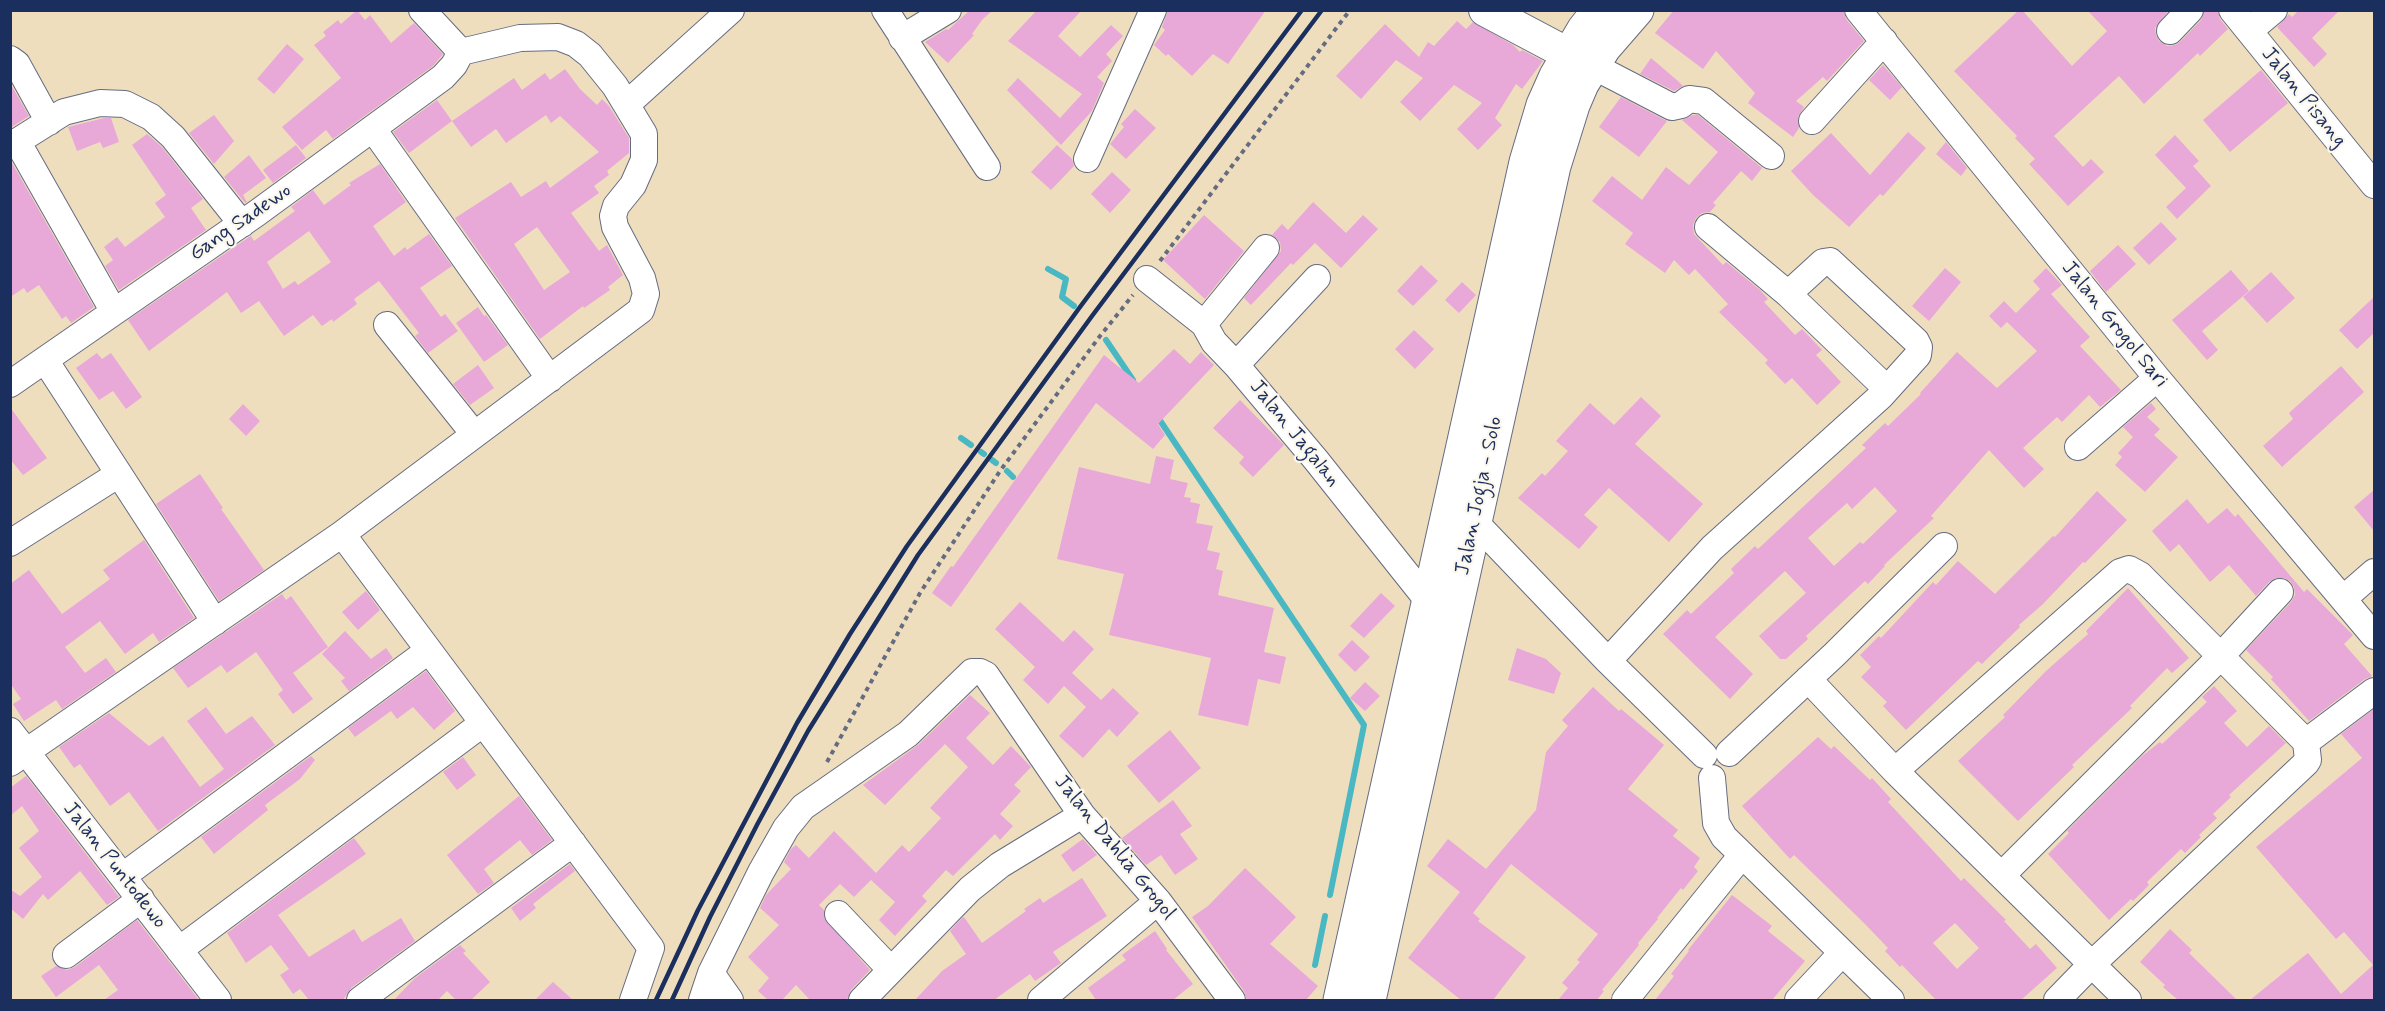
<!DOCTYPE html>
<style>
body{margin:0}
#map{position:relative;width:2385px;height:1011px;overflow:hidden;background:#efdebe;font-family:Mynerve,sans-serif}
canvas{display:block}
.frame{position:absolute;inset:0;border:12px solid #1b2f5e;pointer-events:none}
</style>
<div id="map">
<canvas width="2385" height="1011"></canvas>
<div class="frame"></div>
</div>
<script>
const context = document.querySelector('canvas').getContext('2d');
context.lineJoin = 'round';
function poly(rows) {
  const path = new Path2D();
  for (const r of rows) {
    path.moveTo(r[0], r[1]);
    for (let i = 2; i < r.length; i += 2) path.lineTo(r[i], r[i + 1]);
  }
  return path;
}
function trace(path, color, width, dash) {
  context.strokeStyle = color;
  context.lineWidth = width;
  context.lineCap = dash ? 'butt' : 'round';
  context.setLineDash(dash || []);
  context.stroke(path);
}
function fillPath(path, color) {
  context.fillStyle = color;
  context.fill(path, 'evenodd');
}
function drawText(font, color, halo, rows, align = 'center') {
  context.font = font + ' Mynerve,sans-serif';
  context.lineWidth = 4.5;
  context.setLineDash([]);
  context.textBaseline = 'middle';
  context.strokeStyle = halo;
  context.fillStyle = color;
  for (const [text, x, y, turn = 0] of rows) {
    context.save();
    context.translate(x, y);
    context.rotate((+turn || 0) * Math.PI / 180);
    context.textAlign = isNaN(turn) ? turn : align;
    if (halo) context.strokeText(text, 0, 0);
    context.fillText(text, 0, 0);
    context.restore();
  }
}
const stream = poly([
 [1048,269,1066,279,1062,297,1074,306],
 [1106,340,1133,380],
 [1157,416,1364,725,1330,895],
 [961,438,971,445],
 [981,452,984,454],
 [992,460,996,463],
 [1007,471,1013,477],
 [1315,965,1325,916]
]);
const building = poly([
 [357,10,365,20,370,15,391,43,414,23,443,54,433,66,333,139,326,130,302,150,282,127,341,78,314,45,326,36,323,32,338,20,341,24],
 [970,10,993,10,982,20,972,34,974,35,948,63,925,42,946,29,948,30],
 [1037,10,1082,10,1058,36,1080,57,1111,25,1123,36,1106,54,1112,61,1097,77,1104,83,1092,111,1061,145,1007,90,1018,78,1060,118,1082,94,1008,41],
 [1168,10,1266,10,1228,64,1213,54,1192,76,1168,54,1166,56,1154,45,1165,30,1162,27],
 [1674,10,1843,10,1846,19,1864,41,1827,81,1823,77,1796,101,1804,107,1798,117,1799,128,1793,137,1748,103,1755,93,1716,51,1703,69,1655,33],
 [2019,10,2022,10,2072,66,2107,31,2087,10,2169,10,2155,28,2156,35,2159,41,2167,46,2175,45,2181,41,2201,20,2205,10,2217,10,2220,19,2228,29,2200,56,2198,53,2144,104,2119,76,2054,136,2083,167,2091,159,2104,172,2068,206,2029,164,2035,159,2015,138,2017,136,1954,71],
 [2299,10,2340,10,2312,38,2327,54,2314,67,2277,27,2289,14,2292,17],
 [1457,21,1466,29,1473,22,1513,45,1520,52,1522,50,1543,61,1522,89,1516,84,1495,118,1502,125,1478,150,1457,129,1482,103,1454,85,1420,121,1400,102,1423,78,1396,60,1361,99,1336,76,1385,24,1419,57,1428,42,1434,46],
 [287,44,304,59,274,94,257,79],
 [1651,58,1678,81,1683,86,1674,91,1640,74],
 [1883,65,1902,87,1890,100,1869,80],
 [565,69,580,89,597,105,602,99,609,106,629,138,629,153,607,171,609,175,594,186,599,193,571,213,599,251,607,245,623,275,608,287,610,290,584,308,583,306,540,339,455,218,511,182,521,197,546,181,550,188,599,152,560,116,551,123,546,115,506,143,496,129,471,147,452,121,514,78,522,90,545,73,550,80],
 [537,227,570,272,544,290,514,244],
 [2261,70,2288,103,2230,152,2203,120],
 [10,83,29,116,10,128],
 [1621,97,1667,121,1639,157,1599,127],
 [437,100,452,121,409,153,393,132],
 [1135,109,1156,128,1126,159,1110,144,1124,127,1121,124],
 [214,115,234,141,214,164,189,133],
 [1693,115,1698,115,1762,168,1752,181,1741,171,1713,203,1716,205,1710,212,1702,213,1696,218,1693,225,1694,234,1723,265,1726,262,1760,290,1768,299,1764,302,1795,335,1802,329,1822,350,1816,355,1841,382,1817,405,1792,378,1785,384,1765,363,1768,360,1719,312,1728,304,1695,269,1689,275,1674,260,1665,273,1625,244,1633,233,1592,201,1612,176,1642,200,1666,167,1689,185,1718,152,1682,120],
 [104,118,111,118,119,142,103,148,100,142,77,151,68,127],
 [1908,132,1926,148,1883,196,1880,194,1849,227,1813,195,1791,171,1831,133,1870,175],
 [147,134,162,147,203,199,191,208,206,230,119,290,105,266,113,260,104,247,117,237,125,247,165,217,155,203,166,195,132,145],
 [2175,135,2199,161,2193,166,2211,186,2177,219,2166,207,2186,188,2155,155],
 [1946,142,1967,168,1961,176,1936,154],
 [296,145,306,158,273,183,263,170],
 [1057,145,1072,159,1074,166,1051,190,1031,172],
 [249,155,266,178,243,195,247,202,245,203,224,177],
 [11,161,94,307,71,323,66,316,62,319,39,285,27,293,24,288,10,297],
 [380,164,406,202,373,226,394,256,405,247,407,250,429,234,452,266,420,288,441,317,445,314,458,331,428,353,415,336,419,333,379,281,354,299,357,304,333,322,332,319,322,326,313,315,284,336,259,301,241,313,227,292,149,351,128,320,249,237,251,236,254,241,295,211,291,207,313,190,324,205,351,185,349,183],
 [309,231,331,262,298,285,295,281,283,289,267,262],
 [1112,172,1131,190,1110,213,1091,194],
 [1313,202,1346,233,1363,215,1378,229,1341,268,1315,243,1293,265,1291,263,1251,305,1244,298,1281,251,1280,242,1272,235,1282,224,1288,230],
 [1204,215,1244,251,1205,299,1163,260],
 [2161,222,2177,239,2149,265,2133,248],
 [2118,245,2136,264,2106,292,2090,271],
 [1421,265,1438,281,1413,306,1397,291],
 [1945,268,1961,282,1929,321,1912,306],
 [2046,268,2062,285,2051,294,2090,337,2080,346,2121,390,2100,407,2089,395,2062,422,2057,417,2023,448,2044,469,2024,488,1989,450,1931,516,1934,518,1884,565,1885,566,1868,584,1865,581,1806,636,1808,639,1786,659,1780,659,1759,636,1806,593,1785,571,1715,637,1753,674,1730,699,1663,634,1687,610,1691,614,1734,573,1731,569,1755,546,1758,549,1866,448,1862,445,1885,423,1888,426,1921,394,1920,393,1957,352,1997,388,2037,351,2007,322,2001,328,1989,316,2004,301,2016,313,2040,289,2033,281],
 [1875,487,1897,511,1863,544,1860,542,1834,566,1808,538,1847,503,1852,509],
 [2231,270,2249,291,2202,331,2218,350,2207,360,2172,320],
 [2271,272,2295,298,2267,323,2243,297],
 [1462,282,1476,295,1459,313,1445,300],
 [2374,297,2374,333,2357,349,2339,330],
 [478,307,484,316,486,315,508,345,484,362,456,323],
 [1414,330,1434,349,1415,369,1395,349],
 [1174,349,1190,364,1201,352,1214,365,1158,424,1165,435,1153,449,1096,403,951,607,932,593,951,566,953,567,1104,355,1139,383],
 [97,353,102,359,111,353,142,397,126,409,113,391,99,400,76,368],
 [478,365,494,388,470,405,453,384],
 [2341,366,2364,392,2282,467,2263,446,2293,419,2289,413],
 [1641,397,1661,416,1635,444,1703,504,1669,542,1609,488,1584,515,1598,527,1579,549,1518,498,1542,473,1545,476,1568,451,1556,441,1590,403,1614,425],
 [1240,400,1284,445,1253,477,1239,463,1244,457,1213,428],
 [2151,403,2156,409,2147,417,2160,429,2154,435,2178,457,2145,492,2115,465,2122,457,2118,453,2133,437,2123,427],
 [243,404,260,421,246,436,229,419],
 [10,407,47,458,23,475,10,459],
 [1156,456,1174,460,1170,479,1188,483,1184,497,1191,498,1190,502,1200,504,1196,523,1213,526,1207,550,1220,553,1216,569,1223,571,1218,595,1274,608,1264,652,1286,657,1280,684,1258,679,1248,726,1198,715,1211,658,1109,635,1124,574,1057,559,1079,467,1150,484],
 [200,474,223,508,221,509,264,570,219,601,156,504],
 [2374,490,2374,531,2354,507],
 [2097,491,2127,520,2085,563,2083,562,2043,604,2019,625,2020,627,1990,656,1982,664,1978,661,1906,730,1883,706,1887,702,1861,677,1871,667,1860,655,1879,636,1881,638,1933,582,1936,585,1958,561,1995,594,2053,536,2055,537],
 [2187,499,2208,524,2227,508,2235,517,2238,514,2304,592,2307,589,2353,635,2344,644,2372,676,2365,679,2309,721,2271,679,2273,677,2246,650,2291,602,2295,595,2294,587,2290,581,2284,578,2276,578,2269,582,2256,596,2229,565,2210,582,2179,544,2170,552,2152,531],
 [144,540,194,618,159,642,153,633,125,654,100,621,65,647,85,673,106,658,116,672,62,709,56,700,24,721,13,704,21,699,10,683,10,584,29,570,62,614,110,579,103,570],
 [2128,588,2189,658,2172,673,2167,668,2130,706,2132,708,2072,765,2074,767,2018,821,1958,761,2005,717,2003,715,2046,671,2088,634,2086,631],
 [366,591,380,610,358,630,342,612],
 [1381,593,1395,606,1364,638,1350,626],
 [282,594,286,600,291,596,328,647,293,673,313,699,293,714,278,694,283,690,256,652,227,673,221,665,188,688,173,668],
 [1020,602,1063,642,1074,630,1094,649,1072,673,1101,700,1113,688,1139,713,1117,737,1109,729,1083,758,1059,736,1086,707,1064,686,1048,704,1023,680,1035,667,995,629],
 [345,631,371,659,386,648,393,658,349,691,341,681,345,678,322,654],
 [1352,640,1370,657,1355,672,1338,655],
 [1517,648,1546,659,1561,673,1554,694,1508,680],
 [426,671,455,711,434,730,413,707,397,719,391,711,355,737,348,728],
 [1365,682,1380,696,1365,711,1350,698],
 [2214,686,2237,711,2224,723,2247,747,2269,726,2286,743,2229,795,2231,797,2213,814,2217,818,2199,835,2201,837,2185,853,2181,849,2147,882,2149,885,2133,901,2131,899,2109,920,2048,854,2069,833,2067,831,2142,756,2160,742,2162,744,2207,702,2202,697],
 [1593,687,1619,711,1621,709,1664,745,1628,789,1678,830,1673,836,1700,858,1694,867,1698,871,1683,890,1681,888,1657,918,1658,919,1638,943,1639,945,1602,990,1604,991,1597,1000,1558,1000,1568,988,1562,983,1580,962,1577,960,1598,934,1511,864,1473,913,1480,919,1478,921,1526,957,1493,1000,1461,1000,1408,958,1460,892,1427,866,1448,839,1486,869,1536,810,1546,752,1568,726,1562,720],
 [970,695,990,713,966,738,993,765,1011,746,1031,767,1014,785,1021,791,1000,814,1013,826,1000,840,995,834,953,876,946,870,922,896,927,901,895,936,879,920,895,902,871,880,854,897,840,884,819,905,824,910,824,918,870,970,851,990,847,1000,810,1000,796,985,782,1000,768,1000,758,991,769,978,748,957,779,925,760,908,766,895,791,869,784,862,791,849,796,845,809,858,834,831,876,873,902,845,909,852,941,818,930,808,968,767,945,744,885,805,863,785,918,745],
 [206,707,226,734,252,716,275,745,158,831,129,792,110,806,80,764,74,768,59,747,109,713,149,746,163,736,200,787,224,769,187,721],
 [2374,709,2374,1000,2250,1000,2308,953,2341,994,2373,965,2344,932,2336,939,2256,847,2362,758,2341,734],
 [1170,730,1201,768,1159,803,1127,766],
 [1818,737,1831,749,1834,746,1870,780,1872,778,1891,799,1888,802,1961,881,1964,878,2006,920,2004,921,2030,949,2036,944,2057,968,2021,1000,1936,1000,1902,965,1900,967,1885,951,1888,948,1865,924,1794,855,1790,859,1742,806],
 [1955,923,1979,948,1957,969,1933,943],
 [311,756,315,760,300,779,265,805,268,810,214,854,201,837],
 [463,757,476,775,457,790,443,772],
 [26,776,119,897,107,905,80,871,48,900,43,894,23,919,10,908,10,889,20,896,42,877,19,848,39,831,22,806,10,816,10,788],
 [519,796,552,840,532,855,520,840,484,869,494,883,478,894,447,855],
 [1173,800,1192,826,1180,834,1198,859,1175,875,1161,855,1146,865,1122,838],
 [354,838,366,854,278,915,309,957,354,929,362,942,401,918,415,941,351,988,343,1000,309,1000,300,989,293,994,280,975,289,969,271,945,246,963,227,933],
 [1083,839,1097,855,1073,872,1061,855],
 [570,864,575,871,533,904,536,908,520,921,511,908],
 [1245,868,1296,917,1270,944,1318,986,1306,1000,1247,1000,1244,991,1192,917,1208,906],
 [1082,878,1107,916,1053,952,1061,963,1035,981,1030,974,994,1000,915,1000,942,971,966,954,950,931,962,918,964,917,982,943,1026,911,1024,909,1040,898,1043,903],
 [1732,895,1772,926,1768,931,1805,961,1772,1000,1655,1000,1674,976,1671,974,1689,951,1688,950],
 [137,920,199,1000,104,1000,118,990,99,965,56,997,41,976,56,966,67,970,75,967],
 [2170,929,2192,950,2189,953,2237,1000,2178,1000,2163,987,2165,985,2140,962],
 [1155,931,1167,949,1166,950,1193,984,1173,1000,1096,1000,1088,988,1126,960,1122,955],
 [460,945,466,951,463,953,490,982,471,1000,456,1000,447,991,438,1000,394,1000,415,978],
 [553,982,573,1000,535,1000]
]);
const path = poly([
 [1160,261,1350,10],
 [827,762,920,593,1000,471,1100,336,1133,295]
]);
const minor = poly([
 [422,10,461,52],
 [885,10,987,167],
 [1858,10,2157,378,2374,636],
 [2232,10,2374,185],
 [2170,31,2190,10],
 [2249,31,2274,10],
 [902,38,948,10],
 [10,59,17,64,49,122],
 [1593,66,1672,107,1681,105,1689,99,1704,101,1771,156],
 [627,104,731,10],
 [1812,121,1884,41],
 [373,129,550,379],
 [17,141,114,312],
 [10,146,64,112,100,103,125,104,151,117,173,137,242,224],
 [1087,159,1153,10],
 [1708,227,1788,294,1887,389],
 [1147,279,1204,324,1214,342,1236,365,1316,460,1429,602],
 [1204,324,1266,248],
 [387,325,474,434],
 [45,360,215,622],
 [1236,365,1317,278],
 [10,384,257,213,443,77,454,65,461,52],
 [2078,447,2157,378],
 [1474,521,1608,661,1704,755],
 [342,534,651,948,633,1000],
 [10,543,119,474],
 [2343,599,2374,572],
 [1608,661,1712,548,1881,396,1918,355,1919,347,1916,341,1830,261,1823,262,1788,294],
 [1808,679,1895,771,2128,1000],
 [10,731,218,1000],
 [2306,742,2374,691],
 [1729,753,1835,654,1944,546],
 [10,763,342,534,641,310,646,294,642,278,615,227,613,216,616,206,633,185,644,160,644,134,615,86,590,55,576,44,558,37,520,38,461,52],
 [1895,771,2120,572,2129,569,2140,575,2306,742,2308,760,2306,763,2091,965,2057,1000],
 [1712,778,1716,823,1724,837,1891,1000],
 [2002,875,2220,657,2280,592],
 [123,876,428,651],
 [838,914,891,970],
 [179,950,482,724],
 [66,955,141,899],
 [711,973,730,1000],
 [360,1000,573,843],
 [702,1000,711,973,761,872,786,828,803,807,908,734,972,672,980,672,986,675,1082,815,1158,901,1232,1000],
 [862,1000,970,889,1000,865,1082,815],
 [1041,1000,1158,901],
 [1625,1000,1742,855],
 [1798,1000,1842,953]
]);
const major = poly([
 [1485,10,1568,54]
]);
const highway = poly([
 [1340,1000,1526,162,1543,105,1556,76,1584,29,1599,10],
 [1369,1000,1554,166,1573,105,1582,84,1604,48,1637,10]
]);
const rail = poly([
 [656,1000,698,910,797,723,850,634,907,546,1080,307,1302,10],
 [672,1000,710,917,758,823,808,731,918,555,1092,316,1322,10]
]);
const streetNames = [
 ["Jalan Pisang",2303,98,51],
 ["Gang Sadewo",241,223,-35],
 ["Jalan Grogol Sari",2114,325,51],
 ["Jalan Jagalan",1294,434,51],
 ["Jalan Jogja - Solo",1480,496,-78],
 ["Jalan Dahlia Grogol",1114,848,51],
 ["Jalan Puntodewo",114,866,52]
];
trace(stream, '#4ab8c2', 6);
fillPath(building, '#e8a8d8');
trace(minor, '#656c80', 28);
trace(major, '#656c80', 34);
trace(highway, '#656c80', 35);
trace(path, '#656c80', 4, [4.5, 4.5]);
trace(minor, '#fff', 26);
trace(major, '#fff', 32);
trace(highway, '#fff', 33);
trace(rail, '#1b2f5e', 4.5);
drawText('21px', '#1b2f5e', '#fbf7ec', streetNames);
</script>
